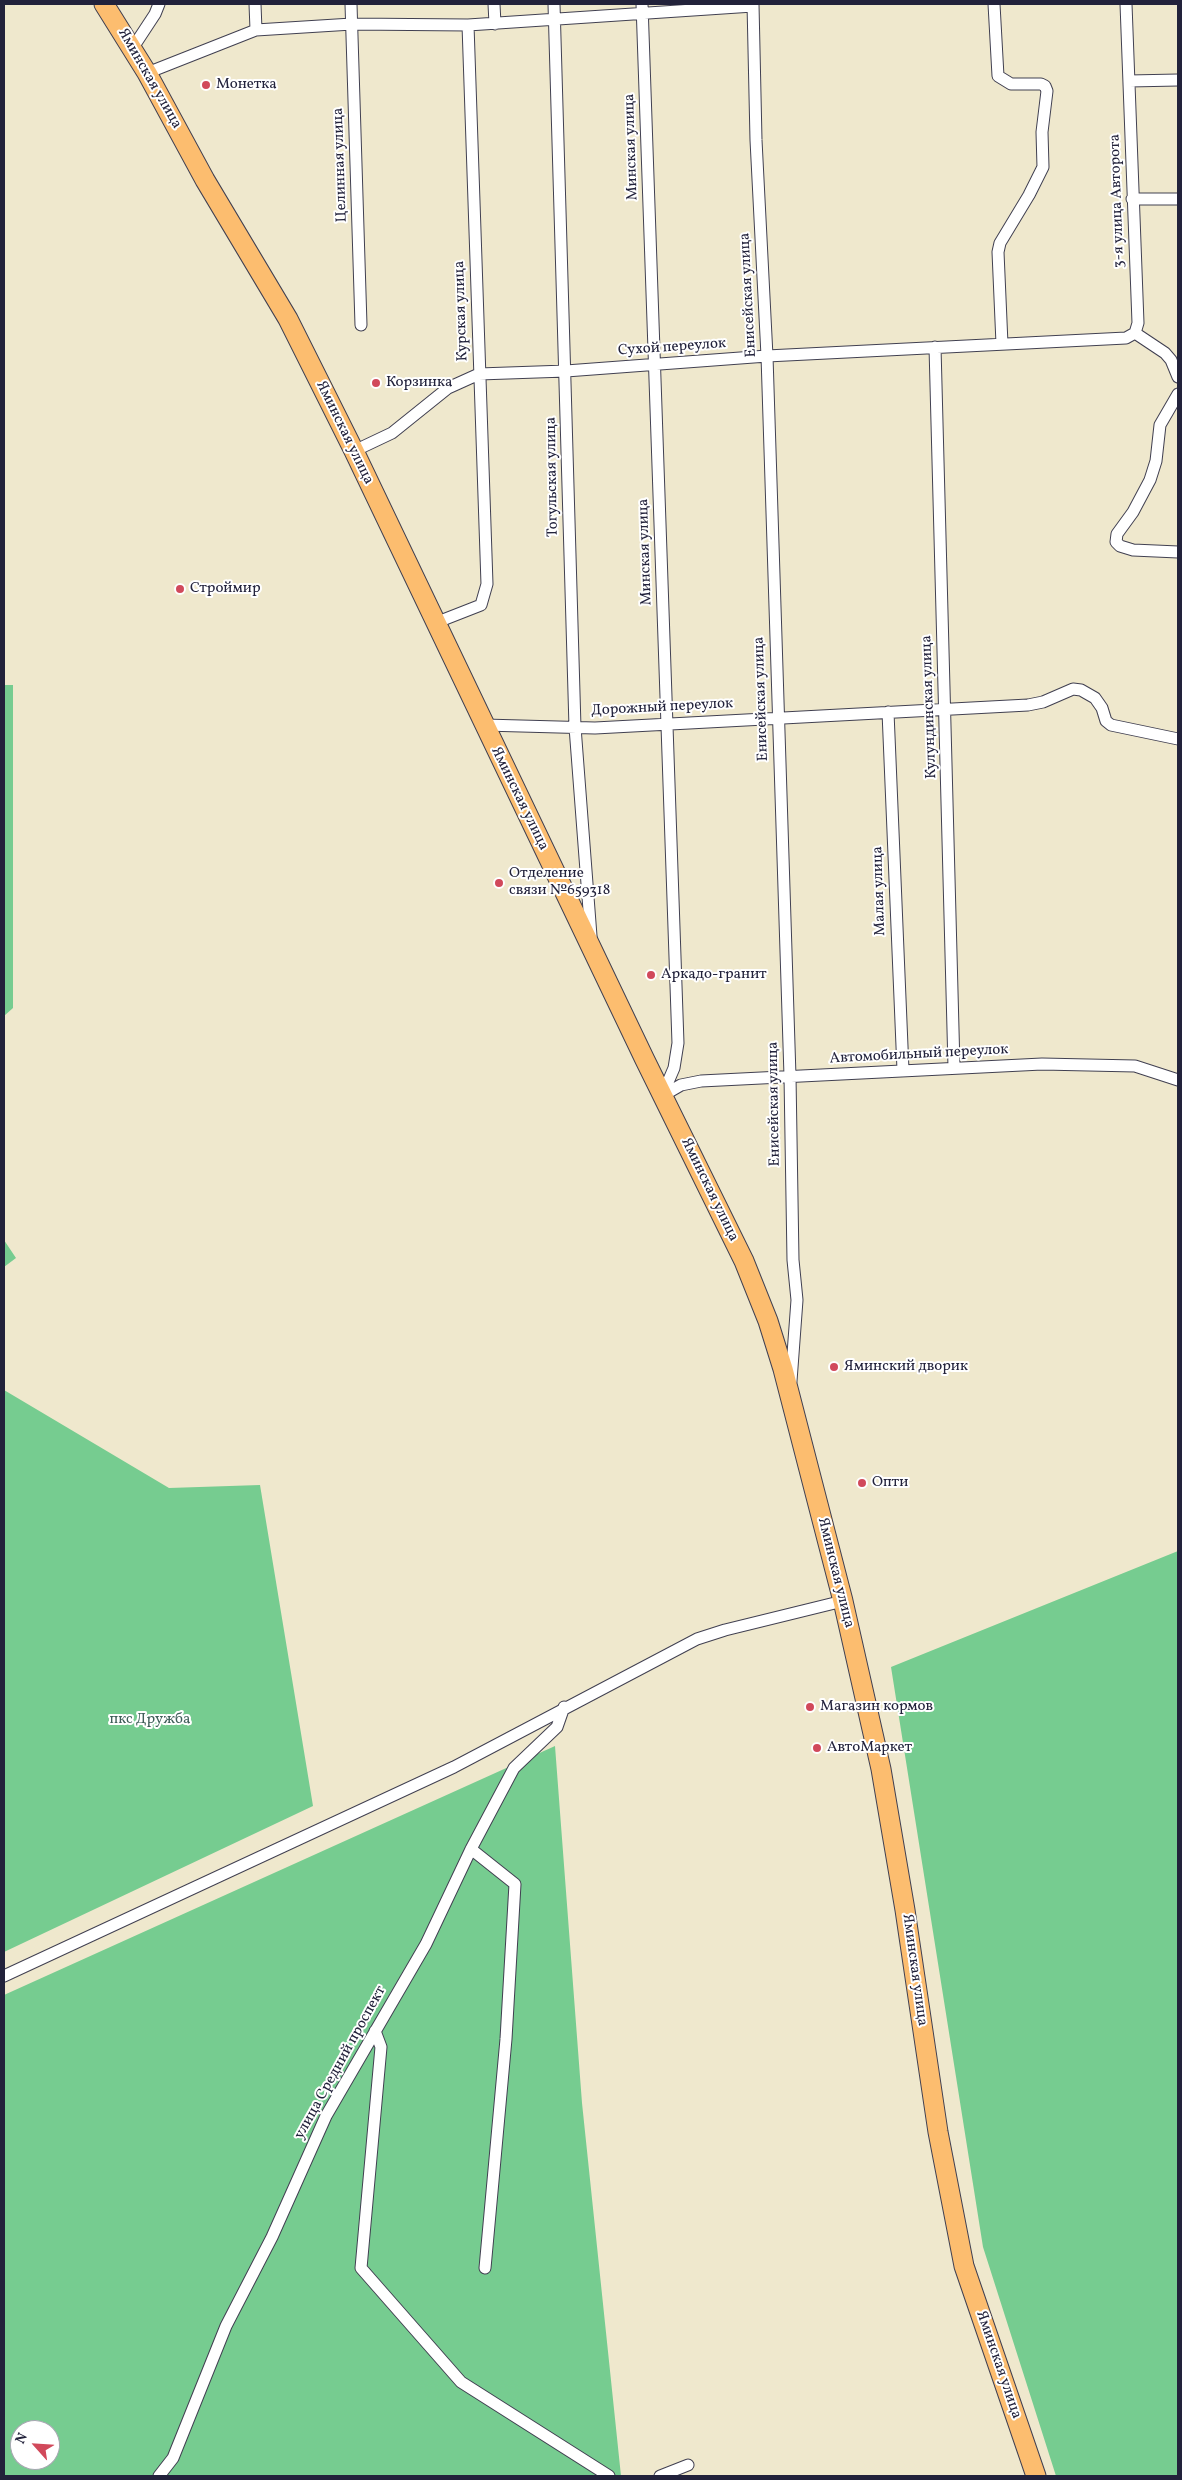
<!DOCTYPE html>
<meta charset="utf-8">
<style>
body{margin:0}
#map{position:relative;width:1182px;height:2480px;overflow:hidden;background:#efe8cd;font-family:Vollkorn,serif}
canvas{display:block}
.frame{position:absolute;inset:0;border:5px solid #22223b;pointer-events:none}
.north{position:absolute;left:10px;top:2420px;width:50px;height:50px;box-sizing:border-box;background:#fff;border:1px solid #a7a7b1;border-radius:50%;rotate:296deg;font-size:14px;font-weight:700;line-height:20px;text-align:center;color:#22223b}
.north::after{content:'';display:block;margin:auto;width:18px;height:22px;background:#d1495b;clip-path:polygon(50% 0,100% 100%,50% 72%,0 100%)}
</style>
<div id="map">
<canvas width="1182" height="2480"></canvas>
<div class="frame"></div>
<div class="north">N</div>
</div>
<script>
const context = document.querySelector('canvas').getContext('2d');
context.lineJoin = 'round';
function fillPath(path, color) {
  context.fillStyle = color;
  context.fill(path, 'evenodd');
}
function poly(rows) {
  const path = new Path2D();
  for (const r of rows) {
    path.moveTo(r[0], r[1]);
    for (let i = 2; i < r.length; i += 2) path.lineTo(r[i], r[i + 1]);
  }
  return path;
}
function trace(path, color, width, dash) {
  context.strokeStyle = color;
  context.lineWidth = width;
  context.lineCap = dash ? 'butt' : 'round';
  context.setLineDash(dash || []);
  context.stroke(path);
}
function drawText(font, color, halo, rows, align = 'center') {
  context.font = font + ' Vollkorn,serif';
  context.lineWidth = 4;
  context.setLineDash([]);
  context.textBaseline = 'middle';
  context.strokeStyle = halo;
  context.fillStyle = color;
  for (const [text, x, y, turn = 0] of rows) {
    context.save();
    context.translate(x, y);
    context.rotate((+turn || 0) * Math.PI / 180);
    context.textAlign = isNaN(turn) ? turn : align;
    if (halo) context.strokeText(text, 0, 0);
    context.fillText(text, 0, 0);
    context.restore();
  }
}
const green = poly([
 [4,685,13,685,13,1008,4,1016],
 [4,1240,16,1258,4,1267],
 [4,1390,169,1488,260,1485,313,1806,4,1952],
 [1178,1551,1178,2476,1056,2476,983,2247,891,1667],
 [555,1746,582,2103,621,2476,4,2476,4,1995],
 [20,2430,50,2430,50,2460,20,2460]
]);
const minor = poly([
 [255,4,256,30],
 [351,4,361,325],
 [494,4,495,24],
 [554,4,575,727,591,936],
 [642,4,678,1043,674,1068,662,1096],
 [753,4,756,140,767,356,790,1076,793,1260,797,1300,791,1381],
 [994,4,998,76,1011,84,1041,84,1045,86,1047,91,1042,132,1043,167,1029,195,1000,243,998,252,1002,344],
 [1126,4,1138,323,1135,333],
 [132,49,155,14,159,4],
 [147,73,256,30,352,24,468,25,753,6],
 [1129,81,1178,80],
 [1132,199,1178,199],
 [1135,333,1165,353,1171,360,1178,377],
 [935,347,954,1067],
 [1178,394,1160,425,1156,461,1150,480,1133,512,1117,534,1116,542,1120,546,1133,550,1178,552],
 [354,451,392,433,448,388,479,374,566,371,767,356,1126,338,1135,333],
 [435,623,481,605,487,584,468,25],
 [888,712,903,1070],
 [484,725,595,728,1028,705,1043,702,1073,689,1081,690,1095,698,1102,708,1106,721,1111,725,1178,739],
 [662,1096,681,1085,701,1081,1042,1064,1135,1066,1178,1080],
 [471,1849,515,1884,506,2039,485,2268],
 [4,1976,454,1767,697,1639,725,1630,843,1601],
 [375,2031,381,2047,361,2268,461,2382,609,2476],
 [159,2476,173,2458,226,2326,272,2237,326,2116,426,1944,471,1849,514,1768,557,1727,564,1707],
 [660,2476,688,2465]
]);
const primary = poly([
 [104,4,147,73,205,180,288,319,354,451,645,1060,744,1261,768,1321,783,1369,843,1601,881,1769,905,1910,938,2132,964,2266,1036,2476]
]);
const markers = [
 [206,85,5,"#d1495b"],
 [376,383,5,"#d1495b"],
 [180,589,5,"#d1495b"],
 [499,883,5,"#d1495b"],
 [651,975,5,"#d1495b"],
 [834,1367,5,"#d1495b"],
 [862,1483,5,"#d1495b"],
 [810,1707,5,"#d1495b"],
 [817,1748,5,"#d1495b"]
];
const streetNames = [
 ["Яминская улица",149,79,60],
 ["Минская улица",632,147,-92],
 ["Целинная улица",341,165,-92],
 ["3-я улица Авторота",1118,201,-92],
 ["Енисейская улица",749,295,-93],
 ["Курская улица",462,311,-92],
 ["Сухой переулок",672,348,-4],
 ["Яминская улица",344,433,64],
 ["Тогульская улица",553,477,-91],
 ["Минская улица",646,552,-92],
 ["Енисейская улица",762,699,-92],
 ["Кулундинская улица",930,707,-92],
 ["Дорожный переулок",662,708,-3],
 ["Яминская улица",519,799,64],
 ["Малая улица",880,891,-92],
 ["Автомобильный переулок",919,1055,-3],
 ["Енисейская улица",775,1104,-91],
 ["Яминская улица",709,1190,64],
 ["Яминская улица",835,1573,76],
 ["Яминская улица",914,1970,82],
 ["улица Средний проспект",341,2063,-61],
 ["Яминская улица",998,2365,71]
];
const poiNames = [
 ["Монетка",216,85],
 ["Корзинка",386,383],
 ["Строймир",190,589],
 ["Отделение",509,874],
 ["связи №659318",509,891],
 ["Аркадо-гранит",661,975],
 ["Яминский дворик",844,1367],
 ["Опти",872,1483],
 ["Магазин кормов",820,1707],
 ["АвтоМаркет",827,1748]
];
const parkNames = [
 ["пкс Дружба",150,1720]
];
fillPath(green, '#76cc90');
trace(minor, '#414051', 13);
trace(primary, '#414051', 21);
trace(minor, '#fff', 11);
trace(primary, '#fcbd6f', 19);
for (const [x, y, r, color] of markers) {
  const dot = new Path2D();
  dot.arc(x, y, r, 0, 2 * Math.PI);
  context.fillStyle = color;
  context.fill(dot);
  trace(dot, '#fff', 2);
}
drawText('15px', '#22223b', '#fff', streetNames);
drawText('15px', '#22223b', '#fff', poiNames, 'left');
drawText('15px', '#3f5e59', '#fff', parkNames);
</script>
